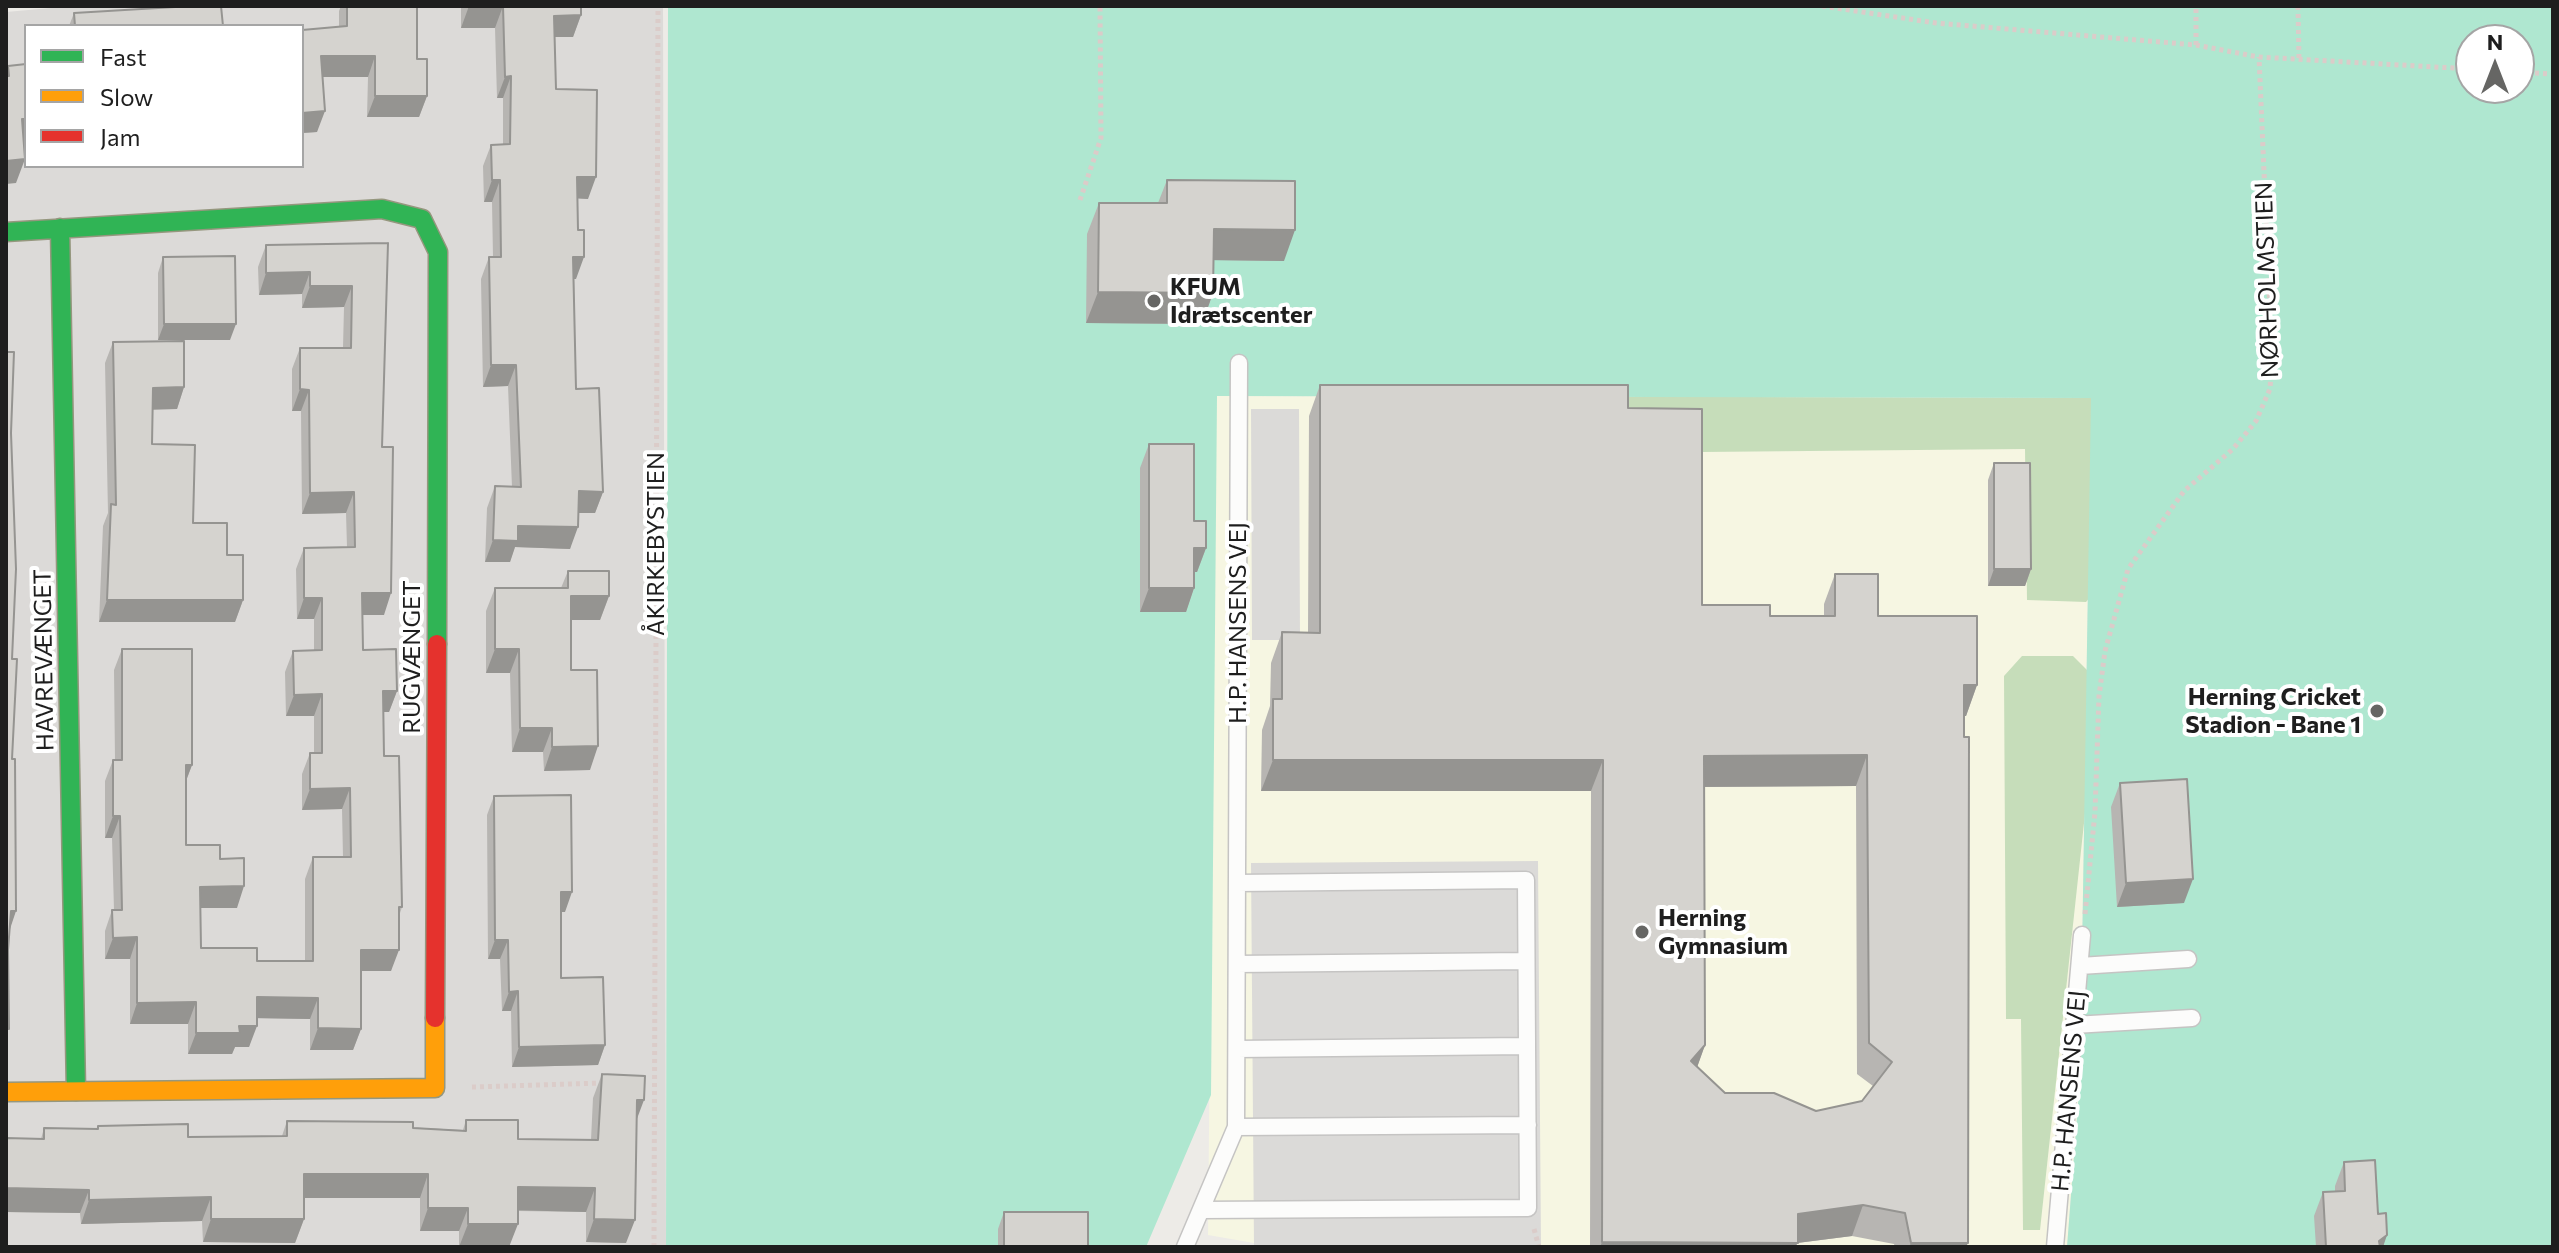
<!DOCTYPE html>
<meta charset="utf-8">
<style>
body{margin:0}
#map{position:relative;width:2559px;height:1253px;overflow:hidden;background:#edebe7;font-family:Commissioner,sans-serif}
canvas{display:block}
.frame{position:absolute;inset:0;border:8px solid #1e1e1e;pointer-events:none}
.legend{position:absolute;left:24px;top:24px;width:280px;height:144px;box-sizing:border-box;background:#fff;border:2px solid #a5a5a5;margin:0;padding:10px 14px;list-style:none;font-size:24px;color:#1e1e1e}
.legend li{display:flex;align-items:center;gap:16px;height:40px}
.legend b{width:40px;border:2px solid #a5a5a5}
.north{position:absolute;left:2455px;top:24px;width:80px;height:80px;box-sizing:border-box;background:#fff;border:2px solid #a5a5a5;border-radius:50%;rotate:0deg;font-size:22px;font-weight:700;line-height:32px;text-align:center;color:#1e1e1e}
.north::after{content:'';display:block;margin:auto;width:28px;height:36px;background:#666664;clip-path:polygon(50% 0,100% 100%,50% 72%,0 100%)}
</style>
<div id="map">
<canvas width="2559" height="1253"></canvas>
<div class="frame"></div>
<ul class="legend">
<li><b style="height:10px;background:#30b455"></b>Fast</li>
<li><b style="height:10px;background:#ff9f0a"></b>Slow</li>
<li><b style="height:10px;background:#e5322d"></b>Jam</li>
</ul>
<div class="north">N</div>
</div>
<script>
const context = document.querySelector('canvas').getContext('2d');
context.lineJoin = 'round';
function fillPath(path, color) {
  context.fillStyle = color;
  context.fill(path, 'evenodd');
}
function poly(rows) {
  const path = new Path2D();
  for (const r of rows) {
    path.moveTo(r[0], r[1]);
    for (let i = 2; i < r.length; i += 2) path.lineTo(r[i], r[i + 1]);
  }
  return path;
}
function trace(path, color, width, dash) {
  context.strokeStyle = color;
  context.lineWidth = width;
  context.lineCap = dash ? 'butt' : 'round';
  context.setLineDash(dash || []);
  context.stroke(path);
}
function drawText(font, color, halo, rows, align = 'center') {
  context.font = font + ' Commissioner,sans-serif';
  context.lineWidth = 8;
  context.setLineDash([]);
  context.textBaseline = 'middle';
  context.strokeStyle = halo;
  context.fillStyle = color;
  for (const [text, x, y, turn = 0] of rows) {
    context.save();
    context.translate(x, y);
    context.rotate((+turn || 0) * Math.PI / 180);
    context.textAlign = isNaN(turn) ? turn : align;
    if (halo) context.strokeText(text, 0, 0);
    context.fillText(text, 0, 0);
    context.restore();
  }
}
const residential = poly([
 [74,6,663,6,666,1247,6,1247,6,12],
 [26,26,302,26,302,166,26,166]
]);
const education = poly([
 [1216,396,2091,398,2080,1078,2067,1247,1277,1247,1208,1235]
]);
const religious = poly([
 [1251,409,1299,409,1300,640,1252,640],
 [1538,861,1541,1247,1254,1247,1251,863]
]);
const forest = poly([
 [1423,396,2091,398,2094,593,2086,602,2027,600,2025,449,1701,452,1702,433],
 [2022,656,2073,656,2093,676,2088,786,2040,1230,2023,1230,2021,1019,2006,1019,2004,676]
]);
const pitch = poly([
 [668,6,2553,6,2553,1247,2067,1247,2080,1078,2091,398,1217,396,1211,1095,1146,1247,666,1247],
 [2471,40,2519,40,2519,88,2471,88]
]);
const path = poly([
 [1822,6,1936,23,2196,45,2259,57,2471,69],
 [2298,6,2299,59],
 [2196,45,2196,6],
 [2519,72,2553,74],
 [1080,200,1101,138,1100,6],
 [2085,914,2095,812,2099,696,2105,651,2128,569,2184,491,2233,449,2256,421,2270,389,2272,357,2259,57],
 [472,1087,602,1083],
 [1534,1229,1539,1247],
 [654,1247,658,6]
]);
const lane = poly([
 [1237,964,1526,961],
 [2080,966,2188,959],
 [2074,1025,2192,1018],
 [1237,1049,1527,1046],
 [1236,1127,1528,1125],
 [1201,1210,1528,1208,1526,880,1237,883],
 [1185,1247,1236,1127,1239,363],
 [2055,1247,2082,935]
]);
const fast = poly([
 [60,228,76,1091],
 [6,232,382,209,422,219,438,252,437,644]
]);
const slow = poly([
 [6,1092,435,1088,435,1018]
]);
const jam = poly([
 [435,1018,437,644]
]);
const wall = poly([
 [341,6,417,6,417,59,427,96,419,117,367,117,368,77,323,77,317,132,302,133,339,26,339,11],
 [461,6,581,6,581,15,573,37,555,37,556,89,588,199,577,198,576,279,574,279,576,389,603,492,595,513,578,513,570,549,515,547,510,562,485,562,487,508,495,486,512,487,508,386,483,387,481,279,489,257,493,257,492,202,484,202,483,166,491,145,503,144,503,98,497,98,495,28,461,28],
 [74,13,223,26,69,26],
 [1167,180,1284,261,1213,260,1213,293,1202,324,1086,323,1087,234,1099,203,1158,203],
 [388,243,382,447,384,615,363,615,363,650,397,691,389,712,383,712,384,756,402,907,399,916,391,971,361,971,361,1029,353,1050,310,1050,310,1019,257,1018,249,1047,235,1047,232,1054,188,1054,188,1024,130,1024,130,959,105,959,105,931,112,910,114,910,112,838,105,838,105,781,113,760,115,760,114,670,122,649,192,765,186,781,186,845,220,859,237,908,201,908,201,948,257,961,305,961,305,879,313,857,343,857,342,809,302,810,302,774,310,753,314,753,314,716,286,716,285,672,293,651,314,650,314,619,297,619,296,569,304,548,347,547,346,513,302,514,301,411,292,411,292,369,300,348,343,348,344,307,302,308,302,294,259,295,258,267,266,245],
 [163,257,230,340,158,340,158,273],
 [113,342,184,387,177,409,152,409,152,444,193,523,227,555,243,600,235,622,99,622,103,526,108,513,105,363],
 [1320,385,1628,408,1702,605,1770,616,1824,616,1824,604,1835,574,1878,616,1977,685,1966,716,1964,716,1966,1247,1895,1247,1894,1244,1852,1236,1797,1243,1796,1247,1590,1247,1591,791,1261,791,1262,730,1270,706,1271,663,1282,632,1308,632,1309,416],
 [1856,786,1857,1074,1873,1086,1862,1101,1816,1111,1725,1093,1697,1067,1705,1045,1704,787],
 [1149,444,1194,521,1206,548,1197,572,1194,572,1194,588,1186,612,1140,612,1140,468],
 [1994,463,2031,569,2025,586,1988,586,1988,480],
 [568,571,609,596,600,620,571,620,571,670,590,770,544,771,543,752,512,752,510,673,486,673,486,611,495,588,561,588],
 [2120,783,2184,903,2117,907,2111,807],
 [494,796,565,912,561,912,561,978,605,1045,598,1065,512,1067,511,1011,502,1011,500,959,488,959,487,815],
 [602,1074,637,1120,626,1243,586,1242,586,1212,518,1211,509,1247,459,1247,459,1231,420,1231,420,1198,304,1198,304,1219,295,1243,203,1242,202,1221,81,1224,80,1213,6,1212,6,1138,41,1139,44,1128,96,1129,98,1126,188,1137,282,1136,287,1121,463,1130,466,1120,518,1139,591,1140,593,1098],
 [2344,1162,2378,1214,2383,1247,2316,1247,2314,1216,2323,1192,2335,1192,2335,1186],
 [1004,1212,1088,1247,998,1247,998,1229]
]);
const shadedWall = poly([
 [469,6,503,6,495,28,461,28],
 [581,15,573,37,546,37,554,16],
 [321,56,375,56,368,77,313,77],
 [511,76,503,98,497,98,505,77],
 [375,96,427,96,419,117,367,117],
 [325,111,317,132,302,133,302,113],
 [22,119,26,119,26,142,13,143],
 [25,159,16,183,6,184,6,161],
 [577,177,596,177,588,199,569,198],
 [492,180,500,180,492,202,484,202],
 [1214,229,1295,230,1284,261,1202,260],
 [573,257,584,257,576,279,565,279],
 [310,272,302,294,259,295,266,273],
 [310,286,352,286,344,307,302,308],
 [1098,292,1213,293,1202,324,1086,323],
 [164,324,236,324,230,340,158,340],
 [491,365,516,365,508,386,483,387],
 [184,387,177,409,145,410,153,388],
 [300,389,309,390,301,411,292,411],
 [579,491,603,492,595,513,571,513],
 [354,492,346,513,302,514,310,493],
 [518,526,578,527,570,549,515,547,510,562,485,562,493,540],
 [1194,548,1206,548,1197,572,1186,572],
 [1994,569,2031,569,2025,586,1988,586],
 [1149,588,1194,588,1186,612,1140,612],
 [362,593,391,593,384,615,355,615],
 [571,596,609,596,600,620,563,620],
 [304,598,322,598,314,619,297,619],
 [107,600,243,600,235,622,99,622],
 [495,649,519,649,510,673,486,673],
 [1964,685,1977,685,1966,716,1953,716],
 [383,691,397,691,389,712,375,712],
 [322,694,314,716,286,716,294,695],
 [520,728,552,728,543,752,512,752],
 [598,746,590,770,544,771,552,747],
 [1867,755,1856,786,1692,787,1704,756],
 [1273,760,1603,760,1591,791,1261,791],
 [186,765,192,765,184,786],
 [350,788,342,809,302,810,310,789],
 [113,816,120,816,112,838,105,838],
 [2193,879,2184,903,2117,907,2126,883],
 [244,886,237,908,192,908,200,887],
 [561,892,572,892,565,912,554,912],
 [11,911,16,911,8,935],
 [137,937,130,959,105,959,113,938],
 [495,940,508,940,500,959,488,959],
 [361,950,399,950,391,971,354,971],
 [518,991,511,1011,502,1011,509,992],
 [257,997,318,998,310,1019,249,1018],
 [196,1002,188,1024,130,1024,137,1003],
 [239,1026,257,1026,249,1047,235,1047,232,1054,188,1054,196,1033],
 [318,1028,361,1029,353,1050,310,1050],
 [605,1045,598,1065,512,1067,519,1047],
 [1705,1045,1694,1076,1691,1061],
 [637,1100,644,1100,635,1124],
 [304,1174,428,1174,420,1198,295,1198],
 [518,1187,595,1188,586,1212,509,1210],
 [6,1188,89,1190,80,1213,6,1212],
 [211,1197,202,1221,81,1224,89,1200],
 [1863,1205,1852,1236,1797,1243,1796,1247,1600,1247,1602,1242],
 [428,1208,468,1208,459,1231,420,1231],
 [211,1219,304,1219,295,1243,203,1242],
 [594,1219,635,1220,626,1243,586,1242],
 [468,1224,518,1224,509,1247,459,1247],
 [2387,1235,2383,1247,2377,1247,2379,1241],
 [1911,1243,1968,1243,1966,1247,1909,1247]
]);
const building = poly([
 [192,6,221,6,223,26,75,26,74,13,192,6],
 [347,6,417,6,417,59,427,59,427,96,375,96,375,56,321,56,325,111,302,113,302,30,347,26,347,6],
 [503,6,581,6,581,15,554,16,556,89,597,90,596,177,577,177,578,230,584,230,584,257,573,257,576,389,599,388,603,492,579,491,578,527,518,526,518,541,493,540,495,486,521,487,516,365,491,365,489,257,501,257,500,180,492,180,491,145,510,144,511,76,505,77,503,6],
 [26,64,26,119,22,119,25,159,6,161,6,76,9,76,8,66,26,64],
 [1167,180,1295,181,1295,230,1214,229,1213,293,1098,292,1099,203,1167,203,1167,180],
 [388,243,382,447,393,447,391,593,362,593,363,650,396,649,397,691,383,691,384,756,399,756,402,907,399,907,399,950,361,950,361,1029,318,1028,318,998,257,997,257,1026,239,1026,240,1033,196,1033,196,1002,137,1003,137,937,113,938,112,910,122,910,120,816,113,816,113,760,122,760,122,649,192,649,192,765,186,765,186,845,220,845,220,859,244,858,244,886,200,887,201,948,257,948,257,961,313,961,313,857,351,857,350,788,310,789,310,753,322,753,322,694,294,695,293,651,322,650,322,598,304,598,304,548,355,547,354,492,310,493,309,390,300,389,300,348,351,348,352,286,310,286,310,272,266,273,266,245,388,243],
 [235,256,236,324,164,324,163,257,235,256],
 [184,341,184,387,153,388,152,444,195,445,193,523,227,523,227,555,243,555,243,600,107,600,111,504,116,505,113,342,184,341],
 [6,352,14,352,11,433,16,569,12,659,17,659,12,759,15,759,16,911,11,911,8,950,9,1029,6,1029,6,352],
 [1320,385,1628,385,1628,408,1702,409,1702,605,1770,605,1770,616,1835,616,1835,574,1878,574,1878,616,1977,616,1977,685,1964,685,1964,737,1969,737,1968,1243,1911,1243,1905,1213,1863,1205,1798,1214,1798,1243,1602,1242,1603,760,1273,760,1273,699,1282,699,1282,632,1320,633,1320,385],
 [1867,755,1869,1043,1892,1062,1862,1101,1816,1111,1774,1093,1725,1093,1691,1061,1705,1045,1704,756,1867,755],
 [1149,444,1194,444,1194,521,1206,521,1206,548,1194,548,1194,588,1149,588,1149,444],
 [1994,463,2030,463,2031,569,1994,569,1994,463],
 [568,571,609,571,609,596,571,596,571,670,597,670,598,746,552,747,552,728,520,728,519,649,495,649,495,588,568,588,568,571],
 [2187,779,2193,879,2126,883,2120,783,2187,779],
 [571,795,572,892,561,892,561,978,603,977,605,1045,519,1047,518,991,509,992,508,940,495,940,494,796,571,795],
 [602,1074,645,1076,644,1100,637,1100,635,1220,594,1219,595,1188,518,1187,518,1224,468,1224,468,1208,428,1208,428,1174,304,1174,304,1219,211,1219,211,1197,89,1200,89,1190,6,1188,6,1138,44,1139,44,1128,98,1129,98,1126,188,1124,188,1137,287,1136,287,1121,413,1122,413,1128,466,1131,466,1120,518,1120,518,1139,598,1140,602,1074],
 [2375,1160,2378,1214,2386,1213,2387,1235,2379,1241,2380,1247,2326,1247,2323,1192,2345,1191,2344,1162,2375,1160],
 [1004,1212,1088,1212,1088,1247,1004,1247,1004,1212]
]);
const markers = [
 [1154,301,8,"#666664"],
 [2377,711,8,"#666664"],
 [1642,932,8,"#666664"]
];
const streetNames = [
 ["NØRHOLMSTIEN",2267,280,-92],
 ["ÅKIRKEBYSTIEN",656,544,-90],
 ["H.P. HANSENS VEJ",1238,623,-90],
 ["RUGVÆNGET",412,657,-90],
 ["HAVREVÆNGET",44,660,-91],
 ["H.P. HANSENS VEJ",2069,1091,-85]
];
const poiNames = [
 ["KFUM",1170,287],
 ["Idrætscenter",1170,315],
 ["Herning Cricket",2361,697,"right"],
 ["Stadion - Bane 1",2361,725,"right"],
 ["Herning",1658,918],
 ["Gymnasium",1658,946]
];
fillPath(residential, '#dcdad8');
fillPath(education, '#f6f6e2');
fillPath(religious, '#dbdad8');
fillPath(forest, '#c6ddba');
fillPath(pitch, '#afe7d0');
trace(lane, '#c5c4c3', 19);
trace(fast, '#95977e', 21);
trace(slow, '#95977e', 21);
trace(jam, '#95977e', 21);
trace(path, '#dbccc9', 5, [4, 4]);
trace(lane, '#fcfcfb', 16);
trace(fast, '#30b455', 18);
trace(slow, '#ff9f0a', 18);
trace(jam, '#e5322d', 18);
fillPath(wall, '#b7b5b2');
fillPath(shadedWall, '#959491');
fillPath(building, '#d5d3cf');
trace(building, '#959491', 2);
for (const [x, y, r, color] of markers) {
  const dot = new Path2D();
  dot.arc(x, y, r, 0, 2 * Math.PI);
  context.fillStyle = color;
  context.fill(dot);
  trace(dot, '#fff', 3);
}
drawText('24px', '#1e1e1e', '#fff', streetNames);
drawText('bold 24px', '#1e1e1e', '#fff', poiNames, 'left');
</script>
